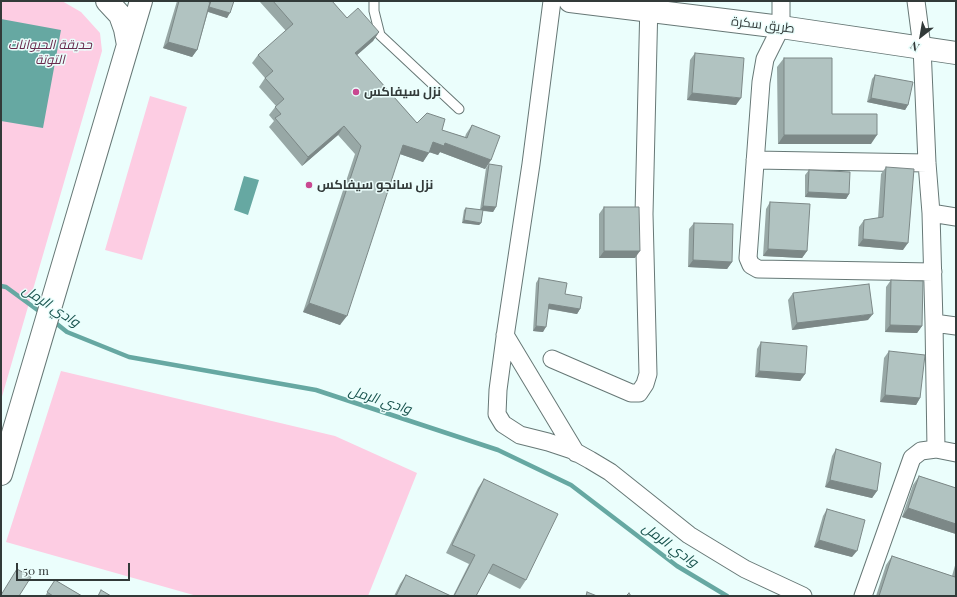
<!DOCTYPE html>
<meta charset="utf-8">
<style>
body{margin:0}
#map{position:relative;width:957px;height:597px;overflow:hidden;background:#ebfefc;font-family:"Playfair Display",serif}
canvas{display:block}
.frame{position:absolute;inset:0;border:2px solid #323a39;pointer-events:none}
.north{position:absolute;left:901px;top:16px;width:40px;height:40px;-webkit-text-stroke:3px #ebfefc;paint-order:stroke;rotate:211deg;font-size:11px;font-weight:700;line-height:16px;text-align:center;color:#323a39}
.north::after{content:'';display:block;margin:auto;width:14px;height:18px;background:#323a39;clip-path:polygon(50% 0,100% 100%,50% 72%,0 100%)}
.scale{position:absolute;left:16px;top:563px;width:114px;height:18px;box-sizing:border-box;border:2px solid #323a39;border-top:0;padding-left:5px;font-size:12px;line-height:14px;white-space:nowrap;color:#323a39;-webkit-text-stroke:3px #ebfefc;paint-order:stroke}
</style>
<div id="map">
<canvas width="957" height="597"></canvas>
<div class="frame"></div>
<div class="north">N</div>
<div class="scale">50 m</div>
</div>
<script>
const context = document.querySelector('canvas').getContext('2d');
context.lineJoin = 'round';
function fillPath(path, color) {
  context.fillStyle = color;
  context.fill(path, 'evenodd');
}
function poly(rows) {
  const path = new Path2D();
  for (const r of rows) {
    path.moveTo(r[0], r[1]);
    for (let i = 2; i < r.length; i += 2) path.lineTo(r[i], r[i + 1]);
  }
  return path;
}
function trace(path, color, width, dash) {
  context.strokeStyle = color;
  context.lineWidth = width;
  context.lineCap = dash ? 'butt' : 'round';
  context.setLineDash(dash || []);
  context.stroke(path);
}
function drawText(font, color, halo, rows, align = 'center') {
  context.font = font + ' "Playfair Display",Cairo,serif';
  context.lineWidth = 3;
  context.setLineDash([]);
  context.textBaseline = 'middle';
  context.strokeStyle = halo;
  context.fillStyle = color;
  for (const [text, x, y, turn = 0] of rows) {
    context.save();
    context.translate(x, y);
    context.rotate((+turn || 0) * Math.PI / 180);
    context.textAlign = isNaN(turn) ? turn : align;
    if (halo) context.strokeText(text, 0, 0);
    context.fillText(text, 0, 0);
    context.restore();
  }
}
const green = poly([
 [1,1,62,1,81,12,100,33,102,51,1,400],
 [150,96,187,107,142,260,105,250],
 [61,371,335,436,417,473,368,596,197,596,6,542]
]);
const water = poly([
 [1,19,61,30,43,128,1,121],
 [244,176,259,180,248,215,234,210]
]);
const stream = poly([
 [1,286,6,287,43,314],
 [52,320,67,332,129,357,316,390,498,450,571,485,677,566,727,596]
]);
const lane = poly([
 [374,1,374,11,380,35,459,109]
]);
const street = poly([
 [552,1,531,164,506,330,498,390,497,414,503,424,520,435,548,442,572,450,590,460,610,472,689,535,745,569,803,596],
 [781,1,781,27,765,59,761,82,748,258,751,265,758,269,933,272],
 [916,1,922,47,927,163,931,213,934,323,936,449],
 [755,160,927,163],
 [931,213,956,217],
 [934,323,956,326],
 [505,335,576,453],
 [552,359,631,393,639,393,645,384,648,374,644,214,649,1],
 [863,596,912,458,921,451,936,449,956,453]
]);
const secondary = poly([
 [107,1,120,15,125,29,128,45],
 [570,1,781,27,956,53],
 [1,474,141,1]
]);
const wall = poly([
 [177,1,205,1,209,2,209,1,234,1,227,18,208,12,197,50,192,57,163,48],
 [261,1,332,1,347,18,379,32,373,41,357,55,417,123,465,137,466,134,472,125,491,160,485,169,440,152,438,155,429,152,423,162,400,154,340,325,303,312,355,154,338,135,302,166,269,127,274,121,269,115,276,106,259,87,265,78,252,63,258,55,286,31,260,2],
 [695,53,736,105,687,100,690,60],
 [784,58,832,114,871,144,778,144,777,67],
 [875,75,908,105,905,110,867,102,872,79],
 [489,164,496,207,493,212,483,211,481,223,479,225,462,223,464,210,466,208,480,210,486,168],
 [886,167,903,250,858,246,859,227,864,220,878,218,881,174],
 [809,170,849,194,846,199,805,197,805,175],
 [770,202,807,251,802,258,763,256,766,209],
 [604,207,635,258,599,258,599,214],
 [694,223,732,262,727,269,688,267,689,229],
 [539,278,565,294,580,309,577,314,548,309,543,332,533,331,536,283],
 [891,280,922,326,917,333,885,332,886,287],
 [793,293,868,320,792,330,788,300],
 [761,342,805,374,800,381,755,377,757,349],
 [889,351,920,398,916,405,880,402,884,358],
 [836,449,877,491,872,498,825,487,832,456],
 [919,476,956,488,956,534,902,517,913,485],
 [484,479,526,580,520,589,488,573,476,596,453,596,469,564,446,553,478,488],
 [827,509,852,557,814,547,823,516],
 [892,556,952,576,956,562,956,596,876,596,886,565],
 [406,575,451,596,394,596,400,584],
 [55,580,82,596,45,596]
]);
const shadedWall = poly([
 [209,7,230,13,227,18,206,11],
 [379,32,373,41,349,62,355,53],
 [168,42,197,50,192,57,163,48],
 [692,93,741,98,736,105,687,100],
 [871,98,908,105,905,110,867,102],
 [344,126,338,135,302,166,308,157],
 [784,135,877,135,871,144,778,144],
 [433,142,445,143,491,160,485,169,440,152,438,155,426,151],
 [403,145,429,153,423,162,397,153],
 [808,192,849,194,846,199,805,197],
 [483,206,496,207,493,212,480,210],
 [464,220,481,223,479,225,462,223],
 [863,239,908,243,903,250,858,246],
 [768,249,807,251,802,258,763,256],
 [604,251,640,251,635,258,599,258],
 [693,260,732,262,727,269,688,267],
 [309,303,347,316,340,325,303,312],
 [549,304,580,309,577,314,545,308],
 [873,314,868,320,792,330,797,323],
 [890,325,922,326,917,333,885,332],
 [536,326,546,327,543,332,533,331],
 [759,371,805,374,800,381,755,377],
 [885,395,920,398,916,405,880,402],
 [830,480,877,491,872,498,825,487],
 [908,508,956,524,956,534,902,517],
 [819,540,857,551,852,557,814,547]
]);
const building = poly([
 [179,1,205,1,210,2,197,50,168,42,179,1],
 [211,1,234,1,230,13,209,7,211,1],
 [273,1,332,1,347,18,358,8,379,32,355,53,417,123,427,113,445,119,442,130,467,138,472,125,500,136,491,160,445,143,444,146,433,142,429,153,403,145,347,316,309,303,361,146,344,126,308,157,275,118,281,114,275,107,284,99,265,78,273,71,258,55,293,24,273,1],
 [695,53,744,58,741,98,692,93,695,53],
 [784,58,832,58,832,114,877,114,877,135,784,135,784,58],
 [875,75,913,82,908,105,871,98,875,75],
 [489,164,502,166,496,207,483,206,489,164],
 [886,167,914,169,908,243,863,239,864,220,883,217,886,167],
 [809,170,850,172,849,194,808,192,809,170],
 [770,202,810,204,807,251,768,249,770,202],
 [604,207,639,207,640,251,604,251,604,207],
 [466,208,483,210,481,223,464,220,466,208],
 [694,223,733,224,732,262,693,260,694,223],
 [539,278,567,283,565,294,582,297,580,309,549,304,546,327,536,326,539,278],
 [891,280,923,281,922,326,890,325,891,280],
 [869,284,873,314,797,323,793,293,869,284],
 [761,342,807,346,805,374,759,371,761,342],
 [889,351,925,355,920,398,885,395,889,351],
 [836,449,881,463,877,491,830,480,836,449],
 [919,476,956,488,956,524,908,508,919,476],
 [484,479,558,514,526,580,493,564,476,596,454,596,475,555,452,545,484,479],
 [827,509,865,520,857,551,819,540,827,509],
 [892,556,955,577,956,573,956,596,879,596,892,556],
 [17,569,31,577,19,596,1,596,1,595,17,569],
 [406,575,451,596,396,596,406,575],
 [55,580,82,596,53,596,47,592,55,580],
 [101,590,111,596,98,596,101,590],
 [587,592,597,596,586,596,587,592],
 [629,593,631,596,626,596,629,593]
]);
const markers = [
 [356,92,4,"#c94891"],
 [309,185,4,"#c94891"]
];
const streetNames = [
 ["طريق سكرة",763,25,7]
];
const parkNames = [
 ["حديقة الحيوانات",50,45],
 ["التوتة",50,60]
];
const poiNames = [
 ["نزل سيفاكس",364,92],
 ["نزل سانجو سيفاكس",317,185]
];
const waterNames = [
 ["وادي الرمل",51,306,33],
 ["وادي الرمل",380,400,18],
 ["وادي الرمل",670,545,36]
];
fillPath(green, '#fdcde3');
fillPath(water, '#66a8a2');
trace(stream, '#66a8a2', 4.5);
trace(lane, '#677876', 11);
trace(street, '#677876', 19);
trace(secondary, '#677876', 24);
trace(lane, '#fff', 9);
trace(street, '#fff', 17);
trace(secondary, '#fff', 22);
fillPath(wall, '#98a8a6');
fillPath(shadedWall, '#7c8887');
fillPath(building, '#b1c3c1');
trace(building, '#7c8887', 1);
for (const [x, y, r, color] of markers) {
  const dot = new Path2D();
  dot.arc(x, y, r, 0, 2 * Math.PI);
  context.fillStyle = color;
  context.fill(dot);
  trace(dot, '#ebfefc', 1.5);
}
drawText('13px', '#323a39', '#ebfefc', streetNames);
drawText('italic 13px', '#682a4c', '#ebfefc', parkNames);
drawText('bold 13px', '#323a39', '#ebfefc', poiNames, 'left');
drawText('italic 14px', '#17524d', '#ebfefc', waterNames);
</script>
